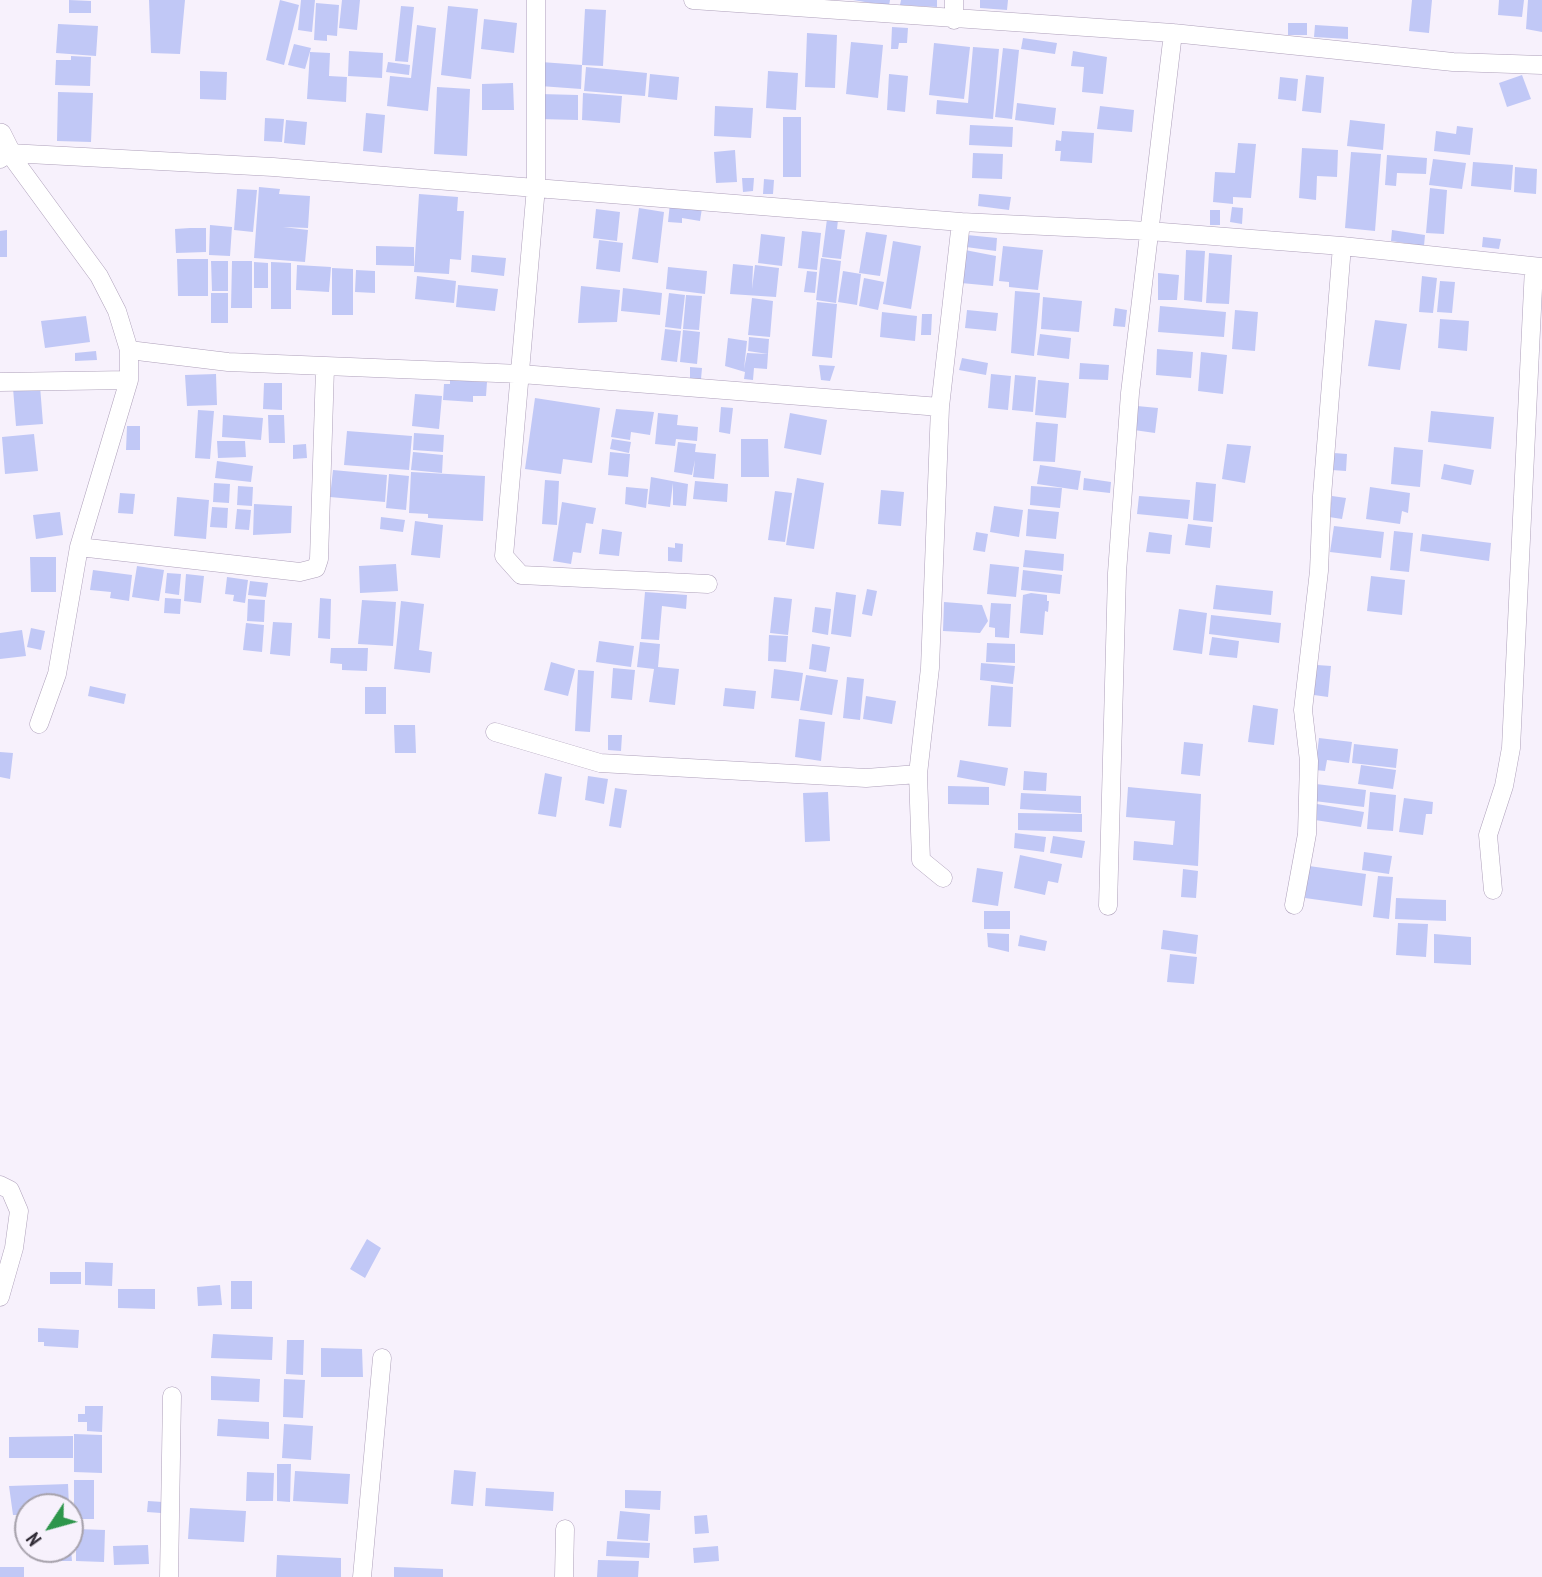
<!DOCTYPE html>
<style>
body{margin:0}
#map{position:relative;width:1542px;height:1577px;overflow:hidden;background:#f7f1fc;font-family:"PT Sans Narrow",sans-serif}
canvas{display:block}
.north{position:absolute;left:14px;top:1493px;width:70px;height:70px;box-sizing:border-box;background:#f7f1fc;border:2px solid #a7a2ac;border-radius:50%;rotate:234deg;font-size:19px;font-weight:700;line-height:28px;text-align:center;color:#302b35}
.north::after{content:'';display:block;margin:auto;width:24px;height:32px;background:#2e964c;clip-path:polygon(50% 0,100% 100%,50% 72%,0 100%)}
</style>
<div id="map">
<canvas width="1542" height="1577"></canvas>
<div class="north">N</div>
</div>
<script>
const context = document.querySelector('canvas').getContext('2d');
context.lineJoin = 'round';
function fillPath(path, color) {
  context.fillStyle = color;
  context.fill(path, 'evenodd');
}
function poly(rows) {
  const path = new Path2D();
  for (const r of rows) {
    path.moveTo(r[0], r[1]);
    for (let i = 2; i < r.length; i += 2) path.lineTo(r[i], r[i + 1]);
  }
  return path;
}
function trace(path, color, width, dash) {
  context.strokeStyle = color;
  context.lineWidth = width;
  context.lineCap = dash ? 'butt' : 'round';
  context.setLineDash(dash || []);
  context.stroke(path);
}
const building = poly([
 [69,0,91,1,91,13,69,13],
 [149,0,185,0,180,54,151,53],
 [280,0,299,5,284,65,266,60],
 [301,0,315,0,312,32,298,30],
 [342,0,360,0,357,30,339,28],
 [853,0,890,0,889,6],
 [901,0,937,0,937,7,900,5],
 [980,0,1008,0,1007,10,980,8],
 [1412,0,1432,0,1429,33,1409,31],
 [1499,0,1524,0,1522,17,1498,15],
 [1528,0,1542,0,1542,32,1526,29],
 [316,3,339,5,337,36,327,35,327,41,314,40],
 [401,6,414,7,408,62,395,61],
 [448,6,478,9,471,79,441,75],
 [585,9,606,10,603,66,582,65],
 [484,19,517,23,514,53,481,49],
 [1288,23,1307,23,1307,35,1288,35],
 [58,24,98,26,96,56,56,53],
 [417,25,436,28,428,111,387,106,390,76,411,78],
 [1315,25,1348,27,1348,39,1314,37],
 [892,27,908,28,907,43,899,43,898,49,891,49],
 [807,33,837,35,835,88,805,87],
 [1023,38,1057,43,1055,54,1021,49],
 [851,42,883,45,878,98,846,94],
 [934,43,970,47,964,99,929,95],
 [294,44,311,48,305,69,288,65],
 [973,47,999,49,993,119,936,114,937,100,968,103],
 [1003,48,1019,50,1012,119,995,117],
 [349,51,383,53,382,78,348,76],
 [1073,51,1107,57,1103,94,1082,92,1084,67,1071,66],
 [310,52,330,53,329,76,347,77,346,102,307,99],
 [71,56,91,57,90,86,55,85,56,60,71,60],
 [388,62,410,65,409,75,386,72],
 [541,62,582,65,581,89,540,86],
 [586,67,647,73,645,96,584,91],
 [200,71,227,72,226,100,200,99],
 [768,71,798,73,796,110,766,108],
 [650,74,679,77,677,100,648,97],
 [889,74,908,76,905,112,887,110],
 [1306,75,1324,77,1321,113,1302,111],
 [1522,75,1531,99,1507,107,1499,83],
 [1280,77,1298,79,1296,101,1278,99],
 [513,83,514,110,482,110,482,84],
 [437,87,470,89,467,156,434,154],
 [58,92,93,93,91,142,57,141],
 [583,93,622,96,620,123,582,120],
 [540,94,578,95,578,120,539,119],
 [1017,103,1056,108,1054,125,1015,120],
 [715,106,753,108,751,138,714,136],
 [1100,106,1134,110,1132,132,1097,129],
 [366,113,385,115,382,153,363,151],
 [783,117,801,117,801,177,783,177],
 [265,118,284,119,282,142,264,141],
 [286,120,307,122,305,145,284,143],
 [1350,120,1385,124,1383,150,1347,146],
 [970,125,1013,127,1012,147,969,145],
 [1457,126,1473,128,1470,155,1434,151,1436,131,1456,134],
 [1062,131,1094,133,1092,163,1060,161,1061,151,1055,151,1056,140,1061,141],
 [1238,143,1256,144,1251,198,1233,197,1233,204,1213,202,1215,172,1235,173],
 [1302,148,1338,150,1337,177,1317,176,1316,200,1299,198],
 [735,150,737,182,716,183,714,152],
 [1351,152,1381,154,1375,231,1345,228],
 [973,153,1003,154,1002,179,972,178],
 [1387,155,1427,158,1426,174,1397,173,1396,186,1385,185],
 [1433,159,1466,163,1462,189,1429,185],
 [1473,162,1513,165,1511,190,1471,186],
 [1515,167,1537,169,1536,194,1514,192],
 [742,178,754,178,753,191,743,192],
 [764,179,774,180,773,194,763,194],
 [259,187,280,189,279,194,310,196,308,228,283,227,308,230,305,262,254,258],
 [1430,188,1447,190,1444,234,1426,233],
 [237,189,257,190,253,232,234,230],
 [419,194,458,197,457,211,464,211,461,260,450,259,449,274,414,272],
 [979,194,1011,197,1009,210,978,206],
 [670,203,702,208,700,221,682,218,682,223,668,222],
 [1232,207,1243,208,1242,224,1230,222],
 [639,208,664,212,658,263,632,259],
 [596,209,620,212,617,241,593,238],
 [1210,210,1220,210,1220,225,1210,225],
 [827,219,838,220,837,229,845,230,841,259,822,257],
 [210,225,232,227,230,256,209,255],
 [190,228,206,228,206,252,176,253,175,229],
 [7,230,7,257,0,257,0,231],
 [1392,230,1425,235,1424,246,1391,241],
 [802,231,821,233,817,270,798,268],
 [866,232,887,235,880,276,859,273],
 [761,234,785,237,782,266,758,263],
 [967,235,997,238,996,251,966,247],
 [1483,237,1501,239,1499,249,1482,247],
 [599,240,623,243,620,272,596,269],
 [893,241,921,246,911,309,883,304],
 [376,246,414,247,414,266,376,265],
 [1003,246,1043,250,1038,290,1009,287,1009,282,999,281],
 [965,250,996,256,993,286,961,283],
 [1186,250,1205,251,1202,302,1184,300],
 [1209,253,1232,255,1229,304,1206,303],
 [472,255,506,258,504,276,471,272],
 [821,258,841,261,836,303,816,300],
 [177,259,208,259,208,296,178,296],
 [211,261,228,261,228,291,212,291],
 [232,261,252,261,252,308,231,308],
 [254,262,268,263,268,288,254,288],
 [271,262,291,263,291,309,271,309],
 [733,264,753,266,752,289,755,265,779,268,776,297,730,294],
 [297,265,331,267,329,292,296,290],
 [668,267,707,271,705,294,666,289],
 [332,268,353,269,353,315,332,315],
 [356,270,375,271,375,293,355,292],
 [807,271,817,272,815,293,804,292],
 [843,271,861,274,857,305,838,302],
 [1158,273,1179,275,1177,300,1158,300],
 [417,276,456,281,454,303,415,299],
 [1422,276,1437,278,1433,313,1419,312],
 [864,278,884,282,878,310,859,306],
 [1440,281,1455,282,1452,313,1437,312],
 [458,285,498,289,495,311,456,307],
 [581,286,620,290,617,322,578,323],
 [623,288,662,293,660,315,621,311],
 [1015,291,1040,293,1034,356,1011,353],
 [211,293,228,293,228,323,211,323],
 [669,293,685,295,681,329,665,327],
 [686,295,702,296,699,330,683,329],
 [1043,297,1082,301,1079,332,1041,329],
 [752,298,773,301,770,337,748,335],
 [817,302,837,304,832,358,812,356],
 [1160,306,1226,312,1224,337,1158,332],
 [1115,308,1127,310,1125,327,1113,326],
 [967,310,998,313,996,331,965,328],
 [1235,310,1258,312,1255,351,1232,349],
 [882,312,917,316,915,341,880,337],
 [922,314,932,314,931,335,921,335],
 [86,316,90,342,45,348,41,321],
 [1440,319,1469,321,1467,351,1438,348],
 [1375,320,1407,324,1400,370,1368,366],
 [665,329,681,331,677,362,661,360],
 [683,330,700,332,697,364,680,362],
 [1040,334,1071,338,1069,359,1037,355],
 [749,337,769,339,768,354,748,351],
 [728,338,747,341,744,369,747,353,768,354,767,369,754,368,753,380,744,379,745,372,725,366],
 [1157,349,1193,352,1191,378,1156,375],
 [96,351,97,360,75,361,75,353],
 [1201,352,1227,355,1223,394,1198,391],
 [962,358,988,363,986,375,959,370],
 [1080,363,1109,365,1108,380,1079,379],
 [819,365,835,366,830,381,821,380],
 [690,367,702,368,701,379,690,379],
 [216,374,217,405,187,406,185,375],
 [991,374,1011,376,1008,410,988,408],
 [1015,375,1036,377,1033,412,1012,410],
 [450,380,487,382,486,396,473,396,473,402,443,400,444,384,450,384],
 [1038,380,1069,383,1066,418,1035,415],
 [264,383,282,383,282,410,263,409],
 [40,386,43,424,16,426,13,388],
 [415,394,442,396,439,429,412,426],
 [535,398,600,408,592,463,563,459,561,474,525,469],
 [1137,406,1158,408,1155,433,1134,430],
 [721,407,733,408,730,434,719,432],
 [616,409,654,412,650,435,631,432,630,440,611,437],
 [198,410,214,411,210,459,195,458],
 [1431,411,1494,417,1491,449,1428,442],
 [658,413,678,415,677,425,698,427,697,441,676,439,675,446,655,444],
 [790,413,827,420,821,455,784,448],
 [223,415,263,418,261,440,222,437],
 [268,415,284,415,285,443,269,443],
 [1036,422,1058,424,1055,462,1033,461],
 [127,426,140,426,140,450,126,450],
 [347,431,412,436,409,470,344,465],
 [414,433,444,435,443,452,413,450],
 [34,434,38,471,5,474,2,437],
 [612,439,631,442,629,453,610,449],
 [741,439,768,439,769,477,741,477],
 [217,441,245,441,246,457,218,458],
 [678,442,696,444,695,452,716,454,714,479,693,477,695,460,692,475,674,472],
 [306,444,307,458,293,459,293,445],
 [1227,444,1251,446,1245,483,1222,479],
 [1394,447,1423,450,1420,487,1391,484],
 [413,452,443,455,442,473,411,470],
 [610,452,630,454,628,477,608,475],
 [1334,453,1347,454,1346,471,1332,470],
 [217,461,253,466,251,482,215,478],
 [1444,464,1474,470,1471,485,1441,479],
 [1040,465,1081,471,1078,490,1037,484],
 [333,470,387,475,385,502,330,497],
 [411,472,485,476,483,521,428,518,428,514,409,513],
 [389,474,409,476,406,510,386,508],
 [651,477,688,484,686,506,673,505,673,483,670,507,648,504],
 [797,478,824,483,814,549,786,545],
 [1084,478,1111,482,1110,493,1083,490],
 [545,480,559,481,557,525,542,524],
 [695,481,728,484,727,502,693,499],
 [1196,482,1216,484,1213,522,1193,520],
 [214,483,230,484,229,503,213,502],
 [238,486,253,487,252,506,237,505],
 [1031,486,1062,488,1060,508,1030,505],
 [626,487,648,489,646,508,625,504],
 [1370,487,1410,493,1408,513,1402,511,1400,524,1366,519],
 [881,490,904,492,901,526,878,524],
 [775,491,792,493,785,542,768,540],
 [120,493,135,494,133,514,118,513],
 [1139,496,1190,500,1188,519,1137,514],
 [1332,496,1346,498,1342,519,1329,517],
 [177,497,209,500,206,539,174,536],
 [562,502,596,508,593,524,586,523,581,553,573,552,571,564,553,561],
 [254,504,292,506,291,533,253,535],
 [994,506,1023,510,1019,537,990,532],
 [212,507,228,508,227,528,210,527],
 [237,509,251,510,249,530,235,529],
 [1028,509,1059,512,1056,539,1026,536],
 [60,512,63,535,36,539,33,515],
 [381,517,405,520,403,532,380,529],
 [415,521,443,525,440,558,411,555],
 [1188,524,1212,527,1210,548,1185,545],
 [1334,526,1384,532,1381,558,1330,552],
 [602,529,622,532,619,556,599,554],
 [1394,531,1413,533,1409,572,1390,570],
 [976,532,988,534,985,552,973,550],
 [1149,532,1172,535,1170,554,1146,552],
 [1422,534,1491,543,1489,561,1420,551],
 [675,543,683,544,682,562,668,561,668,547,675,548],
 [1025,550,1064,554,1063,571,1023,567],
 [30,557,56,557,56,592,31,592],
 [396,564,398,591,360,593,359,566],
 [990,564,1019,567,1016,597,987,594],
 [137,566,164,570,159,601,132,597],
 [93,570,132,575,129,601,110,598,111,592,90,590],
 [1023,570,1062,575,1060,594,1021,590],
 [167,573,181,574,179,595,165,593],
 [186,574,204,576,201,603,184,601],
 [1371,576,1405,580,1402,615,1367,611],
 [227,577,248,580,245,603,233,601,234,595,225,594],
 [250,581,268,583,266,597,248,595],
 [1216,585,1273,591,1271,615,1213,609],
 [867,589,877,591,872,616,862,614],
 [645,592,687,595,686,609,662,606,659,640,641,639],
 [836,592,856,595,851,637,831,634],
 [1031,593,1047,595,1047,601,1049,601,1048,612,1045,611,1043,635,1020,633,1023,595],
 [774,597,792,599,788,635,770,633],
 [165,598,181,599,180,614,164,613],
 [320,598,331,599,330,639,318,638],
 [248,599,265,600,264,622,247,621],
 [362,600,396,602,393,646,358,644],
 [401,601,424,604,419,650,432,652,430,673,394,669],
 [944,602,982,605,988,621,980,633,943,631],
 [991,603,1011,604,1009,638,995,637,995,628,989,627],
 [815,607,831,609,828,635,812,632],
 [1179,609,1207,613,1202,654,1173,650],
 [1211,615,1281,623,1279,643,1209,634],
 [273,622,292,623,290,656,270,654],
 [246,623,264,625,262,652,243,650],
 [31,628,45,631,41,650,27,647],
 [22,630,26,656,0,659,0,633],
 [769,635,788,636,786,662,768,661],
 [1212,637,1239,641,1237,658,1209,655],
 [599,641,634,646,631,667,596,662],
 [640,642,660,644,658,667,679,669,675,705,649,702,654,669,637,667],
 [987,643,1015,644,1015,663,986,662],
 [812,644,830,647,826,672,809,669],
 [331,648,368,648,367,671,342,670,342,664,330,663],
 [551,662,575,669,568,696,544,690],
 [981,663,1015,666,1013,684,980,680],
 [1317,665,1331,666,1328,697,1314,695],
 [613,668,635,670,632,700,611,698],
 [774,669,803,673,799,701,771,698],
 [578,670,594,671,590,732,575,731],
 [806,675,838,680,832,715,800,710],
 [847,677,864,679,860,720,843,718],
 [991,685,1013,687,1011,727,988,726],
 [90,686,126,694,124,704,88,696],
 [365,687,386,687,386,714,365,714],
 [725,688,756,691,754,709,723,706],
 [866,696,896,701,892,724,863,719],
 [1253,705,1278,709,1274,745,1248,742],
 [799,719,825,722,821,761,795,757],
 [394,725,415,725,416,753,395,753],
 [608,735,622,735,621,751,608,750],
 [1319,738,1352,742,1349,763,1327,760,1325,771,1315,770],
 [1184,742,1203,744,1200,776,1181,774],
 [1354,744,1398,749,1396,768,1352,763],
 [0,752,13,753,10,779,0,777],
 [960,760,1008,768,1005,786,957,777],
 [1361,765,1396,770,1393,789,1358,784],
 [1024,771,1047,773,1046,791,1023,790],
 [545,773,562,777,556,817,538,814],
 [588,776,608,779,604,804,585,800],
 [1316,784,1366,790,1364,807,1314,801],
 [948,786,989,787,989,805,948,804],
 [1128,787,1201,794,1198,866,1133,860,1134,841,1173,845,1175,821,1126,817],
 [615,788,627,790,621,828,609,826],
 [828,792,830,841,805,842,803,793],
 [1370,792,1396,795,1393,831,1367,829],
 [1021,793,1081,796,1081,813,1020,809],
 [1404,798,1433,802,1432,814,1426,814,1423,835,1399,832],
 [1317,804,1364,812,1361,827,1315,820],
 [1018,813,1082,814,1082,832,1018,830],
 [1015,833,1046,837,1044,852,1014,848],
 [1053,836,1085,841,1082,858,1050,853],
 [1364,852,1392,856,1389,874,1362,870],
 [1020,855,1062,864,1058,883,1048,881,1045,895,1014,888],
 [1309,866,1366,874,1362,906,1305,898],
 [977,868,1003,872,998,906,972,902],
 [1183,869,1198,871,1196,898,1181,897],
 [1378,876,1393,877,1389,919,1373,917],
 [1396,898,1446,900,1446,921,1395,919],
 [984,911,1010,911,1010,929,984,929],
 [1398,923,1428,924,1426,957,1396,955],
 [1163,930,1198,935,1196,954,1161,949],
 [987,933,1009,934,1009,952,988,947],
 [1434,934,1471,937,1471,965,1434,963],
 [1020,935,1047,941,1045,951,1018,946],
 [1170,954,1197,957,1194,984,1167,982],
 [367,1239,381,1248,365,1278,350,1269],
 [85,1262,113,1263,112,1286,85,1285],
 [50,1272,81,1272,81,1284,50,1284],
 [231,1281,252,1281,252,1309,231,1309],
 [220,1285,222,1305,198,1306,197,1287],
 [118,1289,155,1289,155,1309,118,1308],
 [38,1328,79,1330,78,1348,44,1346,44,1342,38,1342],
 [213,1334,273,1337,272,1360,211,1358],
 [287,1340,304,1340,303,1375,286,1374],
 [321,1348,362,1349,363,1377,321,1377],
 [211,1376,260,1379,259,1402,211,1400],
 [284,1379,305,1380,303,1418,283,1417],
 [85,1406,103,1406,102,1432,87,1431,87,1422,78,1422,78,1414,85,1414],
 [218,1419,269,1422,269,1439,217,1436],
 [284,1424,313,1426,311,1460,282,1458],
 [74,1434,102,1435,102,1473,74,1472],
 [73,1436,73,1458,9,1458,9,1437],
 [277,1464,291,1464,290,1502,277,1501],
 [454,1470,476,1472,473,1506,451,1504],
 [295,1471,350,1474,348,1504,293,1501],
 [247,1472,274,1473,273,1501,246,1501],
 [74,1480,94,1480,94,1519,74,1519],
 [68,1484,69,1507,28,1507,28,1515,13,1515,9,1486],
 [486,1488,554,1492,553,1511,485,1506],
 [625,1490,661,1491,660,1510,625,1508],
 [148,1501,163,1502,161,1513,147,1512],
 [190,1508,246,1511,244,1542,188,1539],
 [620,1511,650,1514,648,1541,617,1539],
 [707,1515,709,1533,695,1534,694,1516],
 [76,1529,105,1530,104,1562,76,1561],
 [607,1541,650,1543,649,1558,606,1556],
 [148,1545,149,1564,114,1565,113,1546],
 [718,1546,719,1561,694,1563,693,1548],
 [49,1549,71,1549,72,1561,49,1561],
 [277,1555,341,1558,341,1577,276,1577],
 [598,1560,639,1561,638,1577,597,1577],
 [0,1567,24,1567,24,1577,0,1577],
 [394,1567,443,1569,443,1577,394,1577]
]);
const minor = poly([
 [536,0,536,187,504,556,521,575,708,584],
 [693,0,1173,33,1453,62,1542,65],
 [954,20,954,0],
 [9,153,99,276,117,311,129,350,129,380,79,547,57,674,39,724],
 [0,159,9,153,273,167,961,222,1149,231,1342,246,1542,267],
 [129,350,228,362,521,374,940,407],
 [0,382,129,380],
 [79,547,300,572,316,568,319,559,325,368],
 [495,732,600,763,866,778,918,774],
 [943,878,921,860,918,774,930,668,940,407,961,222],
 [1493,890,1488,835,1504,786,1511,748,1534,267],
 [1294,905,1307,834,1309,761,1303,710,1319,571,1322,496,1342,246],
 [1108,906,1117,573,1130,393,1173,33],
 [0,1185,10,1190,19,1211,14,1248,0,1297],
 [169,1577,172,1396],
 [362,1577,382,1358],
 [564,1577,565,1529]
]);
const tertiary = poly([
 [0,135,9,153]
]);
fillPath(building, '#c1c8f6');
trace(minor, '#aea0ba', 19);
trace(tertiary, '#aea0ba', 24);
trace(minor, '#fff', 18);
trace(tertiary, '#fff', 23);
</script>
